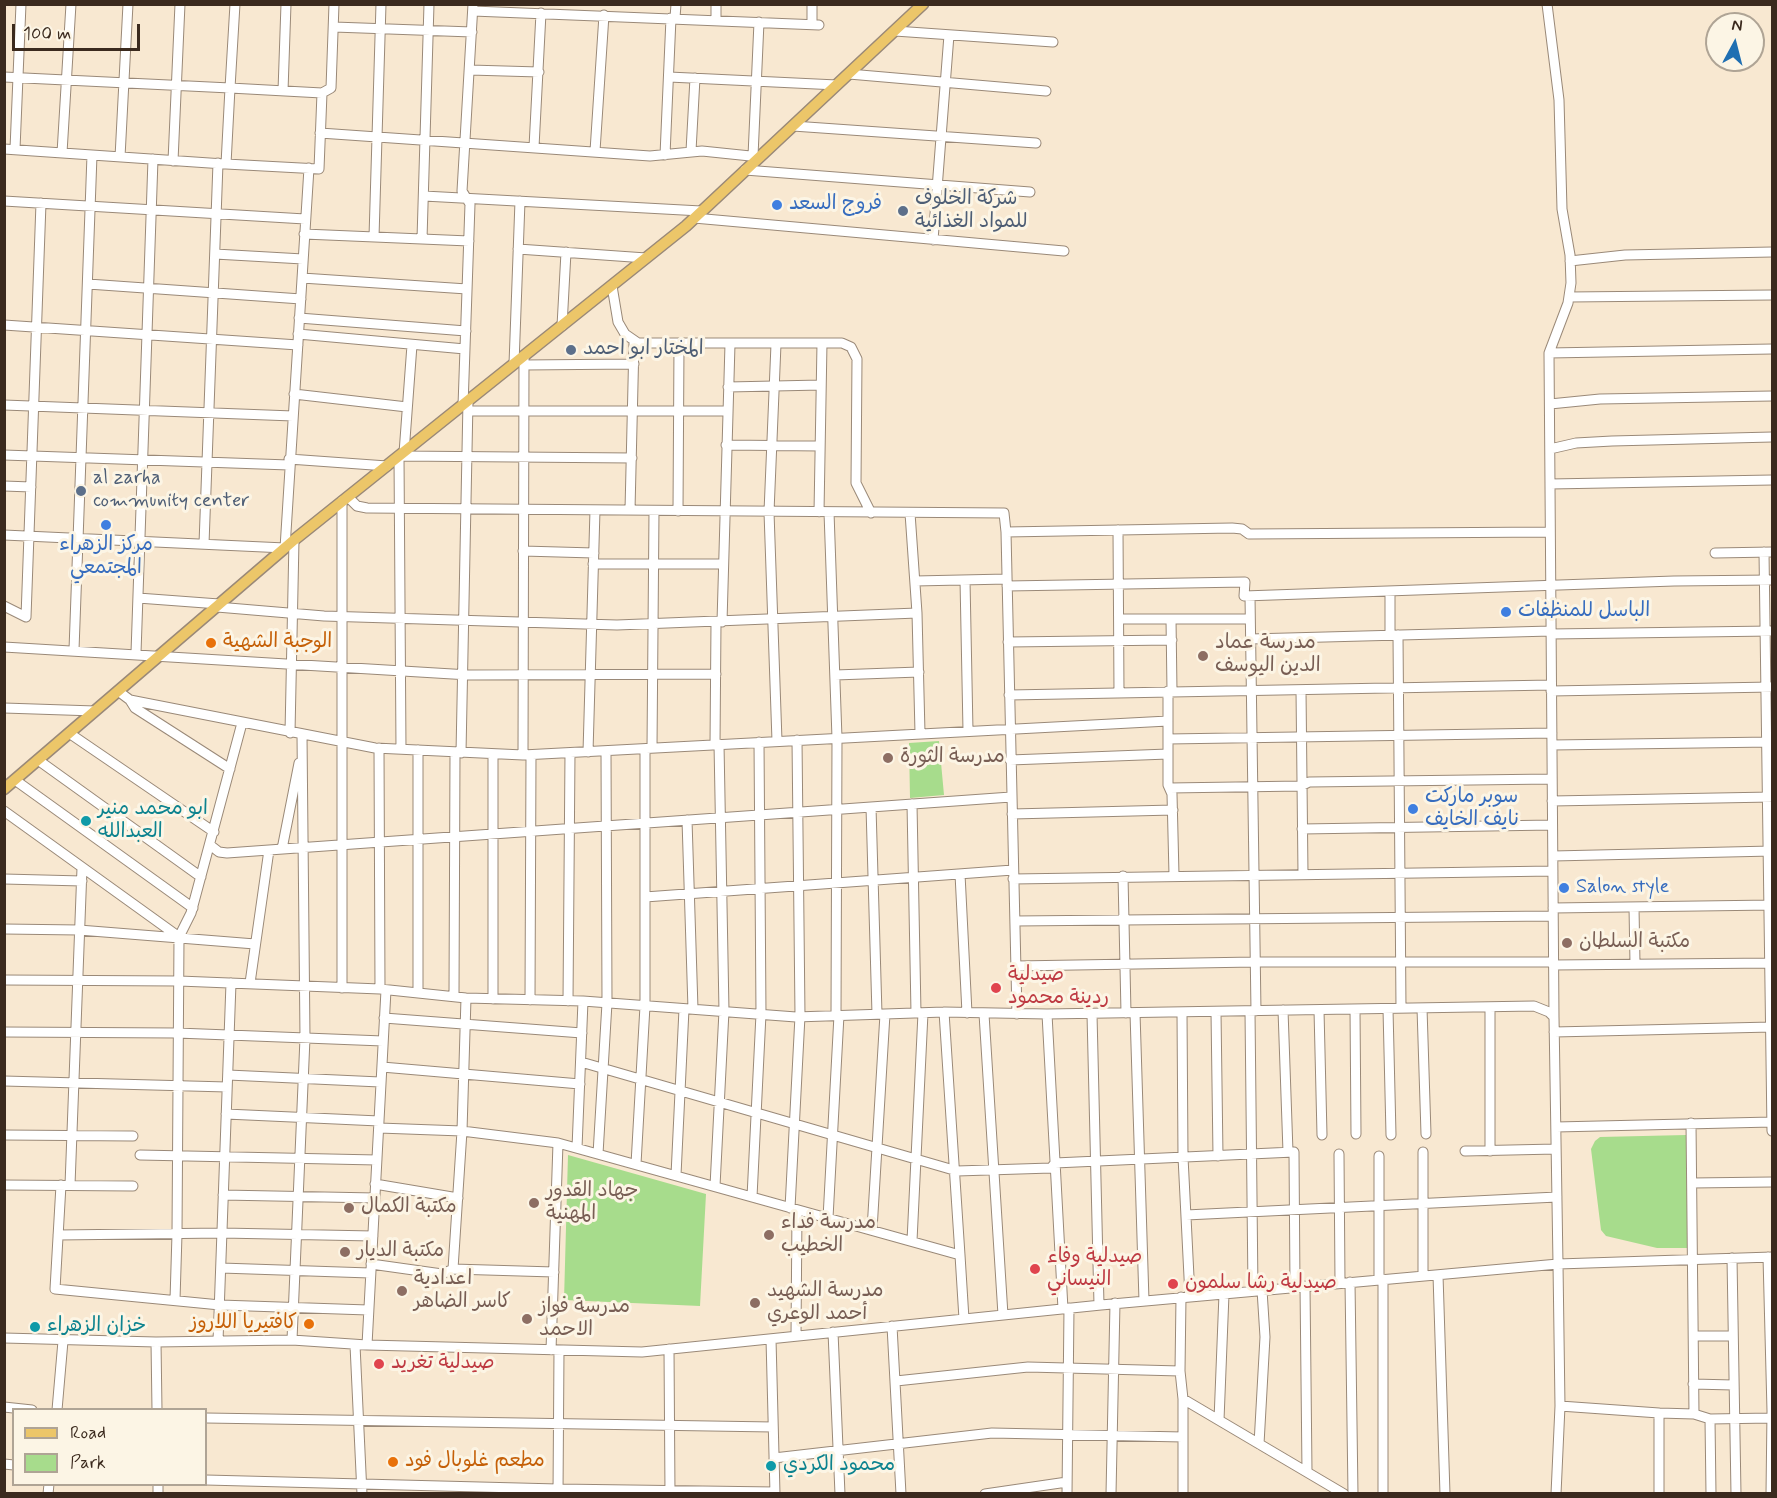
<!DOCTYPE html>
<meta charset="utf-8">
<style>
body{margin:0}
#map{position:relative;width:1777px;height:1498px;overflow:hidden;background:#f8e8d1;font-family:Mynerve,sans-serif}
canvas{display:block}
.frame{position:absolute;inset:0;border:6px solid #3b2a1e;pointer-events:none}
.legend{position:absolute;left:12px;top:1408px;width:195px;height:78px;box-sizing:border-box;background:#fcf5e5;border:2px solid #afa495;margin:0;padding:8px 10px;list-style:none;font-size:18px;color:#3b2a1e}
.legend li{display:flex;align-items:center;gap:12px;height:30px}
.legend b{width:30px;border:2px solid #afa495}
.north{position:absolute;left:1705px;top:12px;width:60px;height:60px;box-sizing:border-box;background:#fcf5e5;border:2px solid #afa495;border-radius:50%;rotate:7deg;font-size:16px;font-weight:700;line-height:24px;text-align:center;color:#3b2a1e}
.north::after{content:'';display:block;margin:auto;width:21px;height:27px;background:#1f6fb2;clip-path:polygon(50% 0,100% 100%,50% 72%,0 100%)}
.scale{position:absolute;left:12px;top:24px;width:128px;height:27px;box-sizing:border-box;border:3px solid #3b2a1e;border-top:0;padding-left:8px;font-size:18px;line-height:21px;white-space:nowrap;color:#3b2a1e;-webkit-text-stroke:4px #fcf5e5;paint-order:stroke}
</style>
<div id="map">
<canvas width="1777" height="1498"></canvas>
<div class="frame"></div>
<ul class="legend">
<li><b style="height:8px;background:#ecc669"></b>Road</li>
<li><b style="height:16px;background:#a7dc8c"></b>Park</li>
</ul>
<div class="north">N</div>
<div class="scale">100 m</div>
</div>
<script>
const context = document.querySelector('canvas').getContext('2d');
context.lineJoin = 'round';
function fillPath(path, color) {
  context.fillStyle = color;
  context.fill(path, 'evenodd');
}
function poly(rows) {
  const path = new Path2D();
  for (const r of rows) {
    path.moveTo(r[0], r[1]);
    for (let i = 2; i < r.length; i += 2) path.lineTo(r[i], r[i + 1]);
  }
  return path;
}
function trace(path, color, width, dash) {
  context.strokeStyle = color;
  context.lineWidth = width;
  context.lineCap = dash ? 'butt' : 'round';
  context.setLineDash(dash || []);
  context.stroke(path);
}
function drawText(font, color, halo, rows, align = 'center') {
  context.font = font + ' Mynerve,"Playpen Sans Arabic",sans-serif';
  context.lineWidth = 6;
  context.setLineDash([]);
  context.textBaseline = 'middle';
  context.strokeStyle = halo;
  context.fillStyle = color;
  for (const [text, x, y, turn = 0] of rows) {
    context.save();
    context.translate(x, y);
    context.rotate((+turn || 0) * Math.PI / 180);
    context.textAlign = isNaN(turn) ? turn : align;
    if (halo) context.strokeText(text, 0, 0);
    context.fillText(text, 0, 0);
    context.restore();
  }
}
const green = poly([
 [939,741,944,795,910,798,909,743],
 [1686,1135,1688,1248,1657,1248,1606,1236,1601,1230,1591,1149,1595,1141,1600,1137],
 [568,1155,706,1194,700,1306,564,1300]
]);
const minor = poly([
 [1547,4,1559,100,1562,209,1570,255,1571,283,1568,303,1549,353,1554,1017],
 [473,11,819,25],
 [675,18,676,4],
 [716,20,716,4],
 [812,24,812,4],
 [334,27,472,32],
 [895,31,1053,42],
 [470,70,539,72],
 [849,74,1046,91],
 [4,77,230,88,235,4],
 [669,77,837,85],
 [230,88,322,93,319,169,226,164,230,88],
 [283,91,286,4],
 [322,93,331,88,334,4],
 [793,126,1036,143],
 [320,133,650,156,702,151,760,157],
 [534,147,541,13],
 [4,149,224,164],
 [15,149,21,4],
 [595,151,604,15],
 [691,151,695,78],
 [62,153,71,4],
 [665,155,671,18],
 [753,156,759,22],
 [120,157,128,4],
 [173,161,180,4],
 [745,170,1030,192],
 [424,196,701,211],
 [4,201,305,219],
 [694,218,1064,251],
 [304,234,469,241],
 [374,237,381,4],
 [422,239,429,4],
 [933,240,949,35],
 [518,249,646,258],
 [215,254,303,259],
 [1570,261,1625,255,1772,252],
 [302,278,467,289],
 [88,284,301,299],
 [612,286,618,322,625,334,638,343,842,343,851,347,857,359,856,483,871,513],
 [1569,297,1772,295],
 [299,318,466,331],
 [4,325,298,345],
 [562,326,566,252],
 [298,334,465,349],
 [776,344,769,512,777,741],
 [1549,353,1772,349],
 [514,364,520,201],
 [524,365,634,364],
 [728,387,821,385],
 [294,394,407,407],
 [1550,404,1600,399,1772,396],
 [4,405,293,416],
 [463,406,470,204,462,191,473,4],
 [468,411,727,411],
 [726,445,820,446],
 [1550,449,1576,443,1612,441,1772,437],
 [404,453,412,345],
 [4,455,289,465],
 [289,459,387,466],
 [1550,484,1772,480],
 [4,486,31,487],
 [348,497,357,506,367,508,1004,513,1006,532,1232,528,1242,529,1249,534,1550,532],
 [630,510,634,342],
 [678,511,679,344],
 [819,512,822,343],
 [829,512,837,738,836,1015],
 [910,513,917,613,920,733],
 [1118,530,1119,693],
 [1006,532,1017,1014],
 [4,535,285,548,309,168],
 [204,544,218,163],
 [523,551,594,553],
 [1764,552,1772,1131],
 [1715,553,1772,552],
 [593,564,722,564],
 [965,580,968,731],
 [915,581,1007,579],
 [1007,586,1245,582,1244,596,1674,581,1772,580],
 [1250,596,1256,1011],
 [138,598,219,604],
 [4,606,26,617,41,203],
 [217,607,324,616,617,625,917,613],
 [1119,619,1250,619],
 [1171,619,1172,691],
 [722,622,730,344],
 [1551,634,1772,631],
 [1390,635,1390,593],
 [1398,635,1401,1008],
 [1250,639,1551,631],
 [1008,642,1172,640],
 [4,647,469,675,716,674],
 [74,650,92,155],
 [136,653,153,159],
 [835,675,919,672],
 [1301,690,1303,874],
 [118,691,130,700,375,748,523,755,1168,721],
 [1168,691,1168,785,1172,794,1174,875],
 [1551,691,1772,687],
 [1009,695,1551,685],
 [130,700,135,708,230,769],
 [4,708,95,711],
 [69,733,214,832],
 [290,733,294,540],
 [1168,739,1552,733],
 [715,745,716,623],
 [1552,745,1771,742],
 [379,748,380,989],
 [652,748,654,511],
 [401,749,399,456,632,458],
 [588,752,595,510],
 [461,753,468,401],
 [493,754,493,999],
 [523,755,524,356],
 [38,760,201,877],
 [1010,760,1168,754],
 [15,780,193,908],
 [1170,788,1301,786,1309,782,1552,779],
 [1552,801,1772,797],
 [912,804,916,1013],
 [871,807,877,1014],
 [4,811,179,937,177,1234,175,1300],
 [1012,814,1173,810],
 [687,820,693,1009],
 [1302,829,1552,825],
 [210,845,219,852,227,853,1011,797],
 [282,849,299,763],
 [1553,856,1772,851],
 [960,874,967,1013],
 [1123,876,1126,1013],
 [4,879,82,881],
 [1013,879,1553,871],
 [645,897,1013,870],
 [1634,907,1635,964],
 [1553,908,1772,905],
 [1015,921,1553,916],
 [4,929,79,930,255,944],
 [179,937,191,913,242,723],
 [1553,965,1772,963],
 [1016,966,1255,962,1553,962],
 [4,980,179,981,380,989,466,998,583,1001,796,1017,944,1012,1047,1014,1534,1006,1549,1012,1554,1017,1558,1264,1101,1305,642,1352,367,1345,292,1340,156,1342,4,1338],
 [250,983,269,850],
 [342,988,342,501],
 [418,993,418,750],
 [454,996,455,753],
 [466,998,462,1131,453,1269,554,1272],
 [530,1000,531,755],
 [568,1001,570,753],
 [1422,1008,1426,1134],
 [1355,1009,1356,1134],
 [1388,1009,1391,1135],
 [1283,1010,1288,1152],
 [1319,1010,1322,1135],
 [1250,1011,1253,1291],
 [944,1012,960,1255],
 [1182,1012,1183,1157,1190,1297],
 [1216,1012,1218,1156],
 [1135,1013,1144,1301],
 [984,1014,1003,1315],
 [1047,1014,1063,1309],
 [1092,1014,1099,1305],
 [384,1018,582,1033],
 [4,1032,177,1033,383,1041],
 [1554,1032,1772,1027],
 [581,1062,957,1171,1051,1168,1055,1163,1294,1152,1295,1287],
 [382,1067,580,1084],
 [228,1075,380,1082],
 [4,1081,227,1087],
 [226,1114,379,1121],
 [1691,1123,1694,1414],
 [1556,1127,1772,1122],
 [379,1128,462,1131,558,1143,960,1255,964,1319],
 [4,1135,133,1136],
 [577,1148,583,1001],
 [1465,1151,1556,1149],
 [1490,1151,1490,1007],
 [598,1154,607,1003,606,751],
 [1339,1154,1340,1283],
 [140,1155,377,1160],
 [1379,1156,1379,1280],
 [636,1164,645,1006,645,749],
 [676,1175,684,1009],
 [1692,1183,1772,1182],
 [375,1184,458,1198],
 [4,1185,133,1186],
 [61,1185,55,1289,220,1305,368,1310],
 [70,1185,82,868],
 [715,1186,724,1011,719,744],
 [223,1195,375,1198],
 [752,1197,761,1014,759,742],
 [790,1208,800,1016,797,740],
 [1186,1215,1557,1197],
 [828,1218,839,1015],
 [872,1230,885,1014],
 [58,1235,222,1233,373,1236],
 [912,1241,923,1013],
 [1768,1257,1772,1411,1771,1494],
 [1732,1258,1736,1494],
 [371,1264,442,1274,453,1269],
 [221,1268,370,1273],
 [1438,1275,1445,1494],
 [1423,1276,1423,1152],
 [1383,1279,1383,1494],
 [1350,1282,1353,1494],
 [1305,1286,1307,1472],
 [1181,1297,1180,1371,1183,1399],
 [892,1326,901,1494],
 [833,1332,840,1494],
 [796,1336,797,1210],
 [1694,1336,1733,1336],
 [771,1339,775,1494],
 [292,1340,305,1038,302,735],
 [218,1341,231,983],
 [156,1342,157,1410],
 [355,1345,362,1494],
 [367,1345,386,990],
 [669,1349,670,1494],
 [551,1350,558,1143],
 [896,1381,1028,1367,1180,1371],
 [1693,1384,1733,1385],
 [1560,1406,1659,1413,1659,1494],
 [4,1407,32,1410],
 [57,1410,63,1341],
 [1659,1413,1694,1414,1710,1419,1771,1418],
 [206,1418,773,1427],
 [1710,1419,1711,1494],
 [1219,1420,1224,1294],
 [1259,1444,1265,1337,1262,1290],
 [774,1458,992,1433,1183,1437],
 [4,1464,14,1465],
 [206,1480,558,1489,775,1492],
 [158,1484,158,1494],
 [48,1494,49,1484],
 [558,1494,559,1350],
 [985,1494,1067,1482],
 [1067,1494,1069,1308],
 [1111,1494,1115,1303],
 [1183,1494,1183,1399,1344,1494],
 [1556,1494,1560,1406,1558,1264,1772,1257]
]);
const major = poly([
 [4,789,294,540,686,226,923,4]
]);
const markers = [
 [777,205,6,"#3f7fe0"],
 [903,211,6,"#5c6f8a"],
 [571,350,6,"#5c6f8a"],
 [81,491,6,"#5c6f8a"],
 [106,525,6,"#3f7fe0"],
 [1506,612,6,"#3f7fe0"],
 [211,643,6,"#e8710a"],
 [1203,656,6,"#8d6e63"],
 [888,758,6,"#8d6e63"],
 [1413,809,6,"#3f7fe0"],
 [86,821,6,"#0f9aa8"],
 [1564,888,6,"#3f7fe0"],
 [1567,943,6,"#8d6e63"],
 [996,988,6,"#e0444e"],
 [534,1203,6,"#8d6e63"],
 [349,1208,6,"#8d6e63"],
 [769,1235,6,"#8d6e63"],
 [345,1252,6,"#8d6e63"],
 [1035,1269,6,"#e0444e"],
 [1173,1284,6,"#e0444e"],
 [402,1291,6,"#8d6e63"],
 [755,1303,6,"#8d6e63"],
 [527,1319,6,"#8d6e63"],
 [309,1324,6,"#e8710a"],
 [35,1327,6,"#0f9aa8"],
 [379,1364,6,"#e0444e"],
 [393,1462,6,"#e8710a"],
 [771,1466,6,"#0f9aa8"]
];
const serviceNames = [
 ["شركة الخلوف",915,200],
 ["للمواد الغذائية",915,223],
 ["المختار ابو احمد",583,350],
 ["al zarha",93,479],
 ["community center",93,502]
];
const shopNames = [
 ["فروج السعد",789,205],
 ["مركز الزهراء",106,546,"center"],
 ["المجتمعي",106,569,"center"],
 ["الباسل للمنظفات",1518,612],
 ["سوبر ماركت",1425,798],
 ["نايف الخايف",1425,821],
 ["Salon style",1576,888]
];
const foodNames = [
 ["الوجبة الشهية",223,643],
 ["كافتيريا اللاروز",297,1324,"right"],
 ["مطعم غلوبال فود",405,1462]
];
const educationNames = [
 ["مدرسة عماد",1215,644],
 ["الدين اليوسف",1215,667],
 ["مدرسة الثورة",900,758],
 ["مكتبة السلطان",1579,943],
 ["جهاد القدور",546,1192],
 ["المهنية",546,1215],
 ["مكتبة الكمال",361,1208],
 ["مدرسة فداء",781,1224],
 ["الخطيب",781,1247],
 ["مكتبة الديار",357,1252],
 ["اعدادية",414,1280],
 ["كاسر الضاهر",414,1303],
 ["مدرسة الشهيد",767,1292],
 ["أحمد الوعري",767,1315],
 ["مدرسة فواز",539,1308],
 ["الاحمد",539,1331]
];
const cultureNames = [
 ["ابو محمد منير",98,810],
 ["العبدالله",98,833],
 ["خزان الزهراء",47,1327],
 ["محمود الكردي",783,1466]
];
const healthNames = [
 ["صيدلية",1008,976],
 ["ردينة محمود",1008,999],
 ["صيدلية وفاء",1047,1258],
 ["النيساني",1047,1281],
 ["صيدلية رشا سلمون",1185,1284],
 ["صيدلية تغريد",391,1364]
];
fillPath(green, '#a7dc8c');
trace(minor, '#9a8978', 11);
trace(major, '#9a8978', 13);
trace(minor, '#fff', 9);
trace(major, '#ecc669', 10);
for (const [x, y, r, color] of markers) {
  const dot = new Path2D();
  dot.arc(x, y, r, 0, 2 * Math.PI);
  context.fillStyle = color;
  context.fill(dot);
  trace(dot, '#fcf5e5', 2);
}
drawText('20px', '#4e5e75', '#fcf5e5', serviceNames, 'left');
drawText('20px', '#366cbe', '#fcf5e5', shopNames, 'left');
drawText('20px', '#c56008', '#fcf5e5', foodNames, 'left');
drawText('20px', '#785e54', '#fcf5e5', educationNames, 'left');
drawText('20px', '#0d838f', '#fcf5e5', cultureNames, 'left');
drawText('20px', '#be3a42', '#fcf5e5', healthNames, 'left');
</script>
